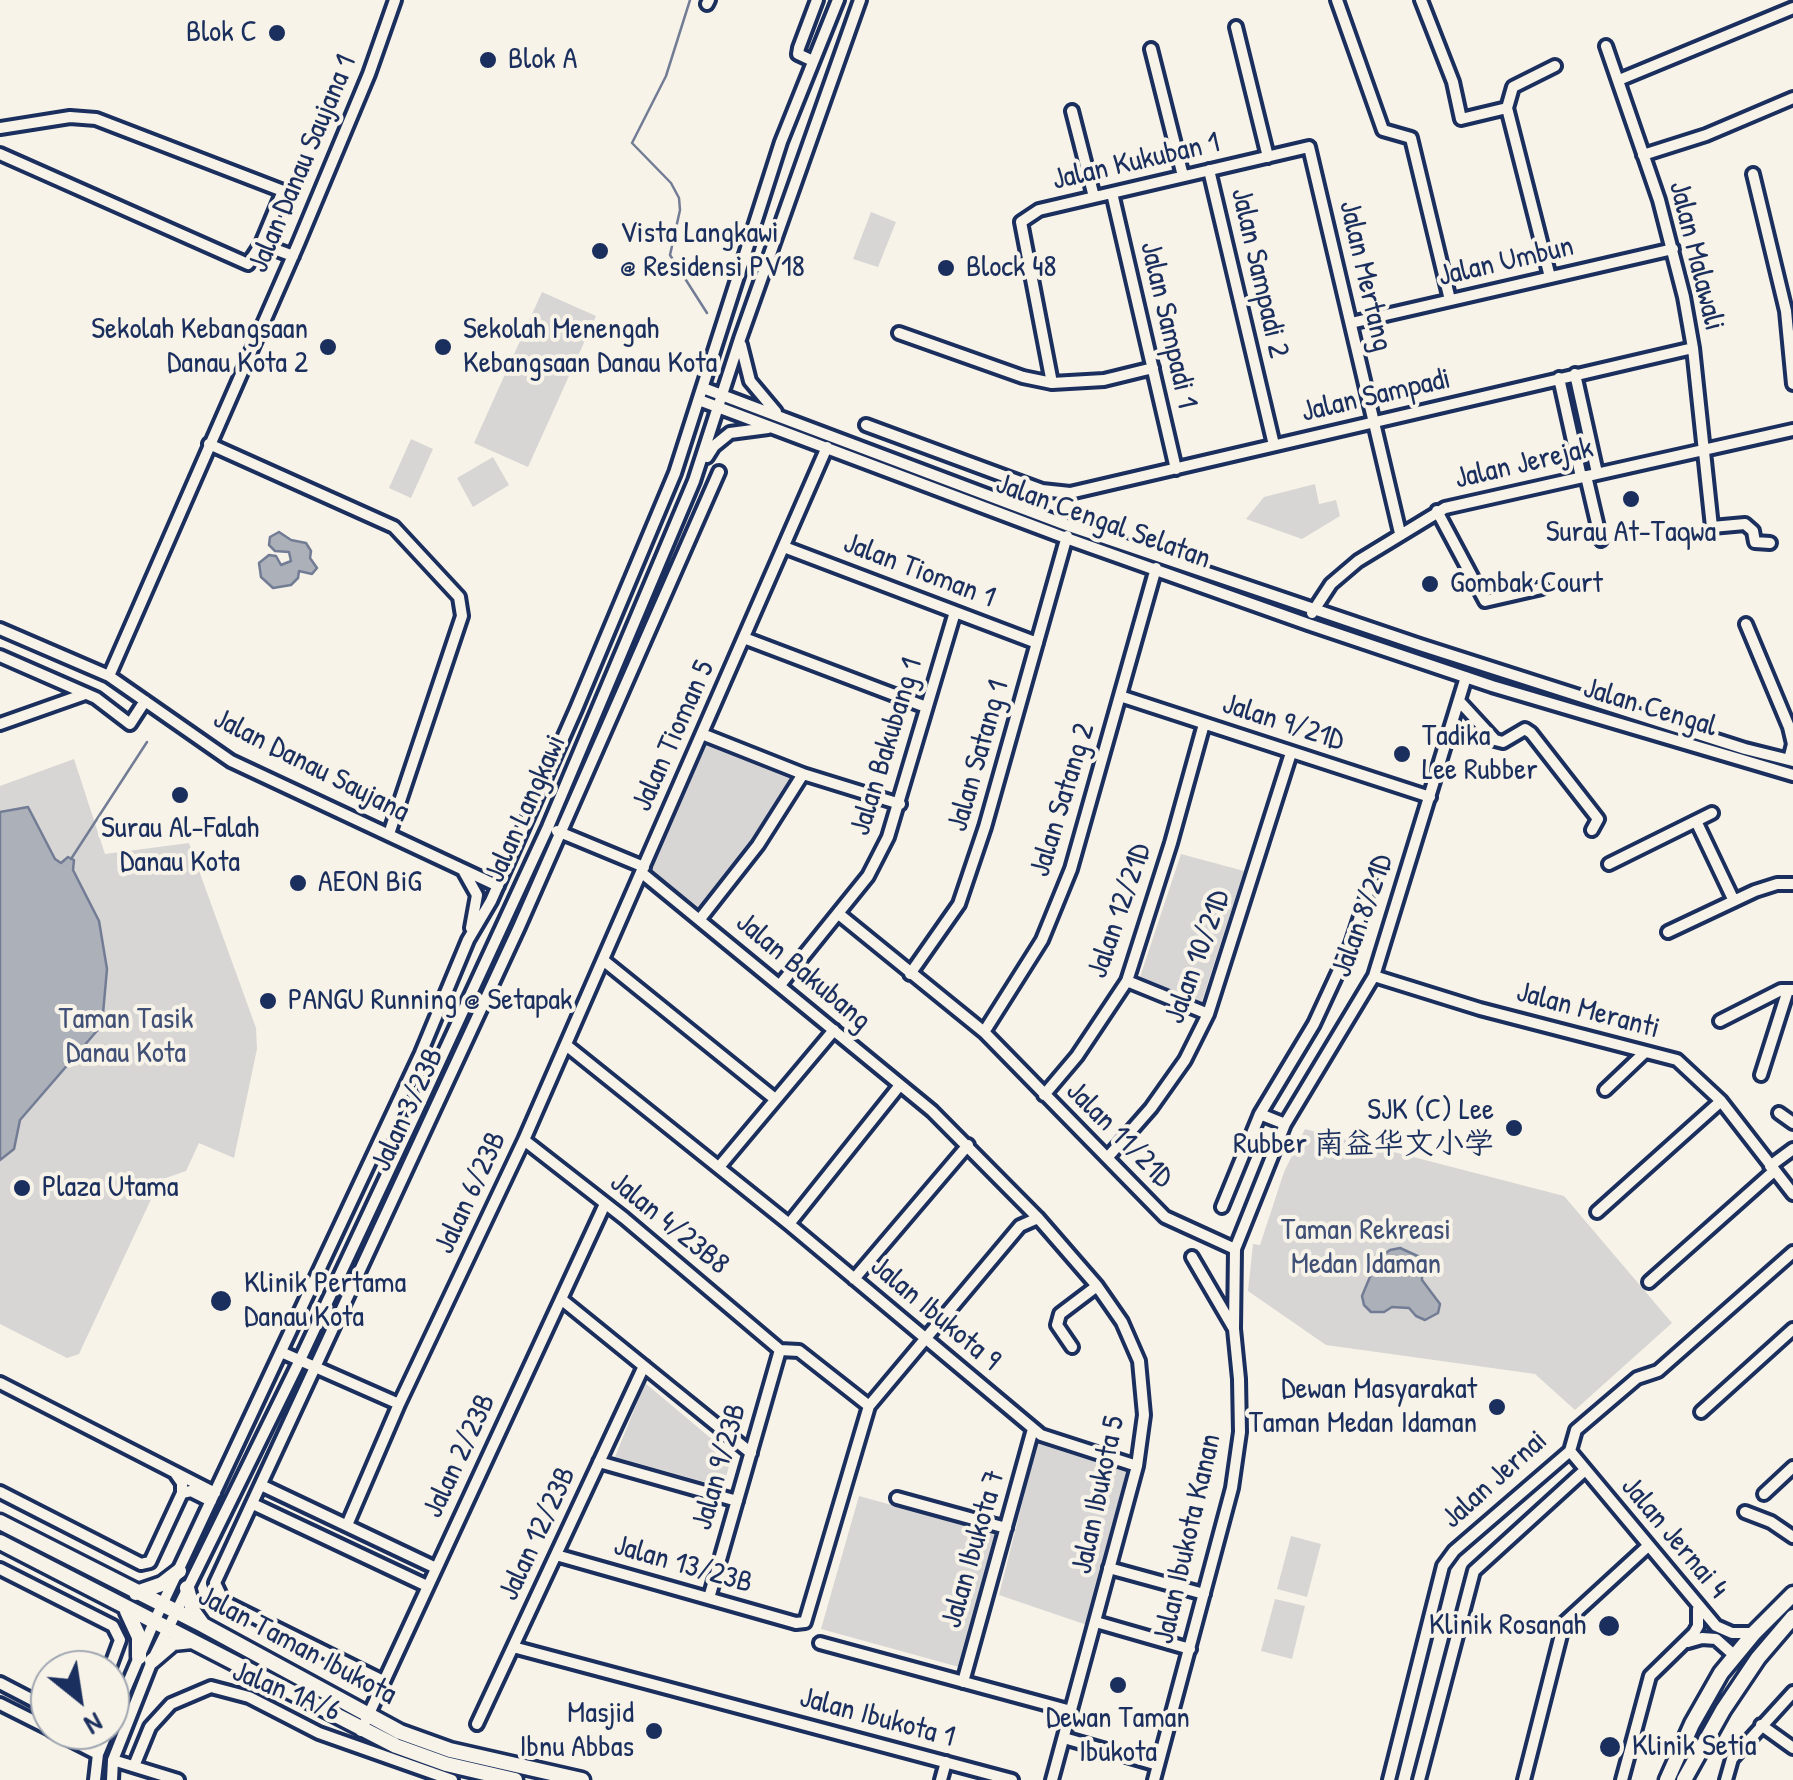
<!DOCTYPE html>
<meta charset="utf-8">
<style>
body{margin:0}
#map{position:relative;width:1793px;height:1780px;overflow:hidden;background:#f7f3e8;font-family:"Patrick Hand",sans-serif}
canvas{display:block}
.north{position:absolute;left:30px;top:1650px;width:100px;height:100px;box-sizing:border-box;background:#f7f3e8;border:2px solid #9fa5b1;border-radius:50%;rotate:150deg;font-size:28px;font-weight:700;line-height:40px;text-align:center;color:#1b2f5e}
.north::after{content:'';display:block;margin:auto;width:35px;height:45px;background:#1b2f5e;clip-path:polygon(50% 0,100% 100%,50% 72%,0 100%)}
</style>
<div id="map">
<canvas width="1793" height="1780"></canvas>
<div class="north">N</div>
</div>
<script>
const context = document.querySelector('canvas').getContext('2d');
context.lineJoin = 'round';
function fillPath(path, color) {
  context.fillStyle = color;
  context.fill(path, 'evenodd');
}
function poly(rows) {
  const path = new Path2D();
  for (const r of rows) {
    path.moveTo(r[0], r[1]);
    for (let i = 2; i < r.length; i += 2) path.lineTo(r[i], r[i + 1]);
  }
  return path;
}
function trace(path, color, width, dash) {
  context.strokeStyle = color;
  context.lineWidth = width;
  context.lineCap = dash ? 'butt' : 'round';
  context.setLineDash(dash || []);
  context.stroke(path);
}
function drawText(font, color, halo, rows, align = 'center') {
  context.font = font + ' "Patrick Hand","LXGW WenKai TC",sans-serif';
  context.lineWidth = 8;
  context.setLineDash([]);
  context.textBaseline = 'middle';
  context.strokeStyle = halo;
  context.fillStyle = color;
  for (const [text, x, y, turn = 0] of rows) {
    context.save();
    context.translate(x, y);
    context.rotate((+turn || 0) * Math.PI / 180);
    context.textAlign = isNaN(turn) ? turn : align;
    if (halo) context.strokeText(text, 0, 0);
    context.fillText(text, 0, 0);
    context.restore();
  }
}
const green = poly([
 [871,212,896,222,878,267,853,259],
 [542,292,596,316,528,467,474,443],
 [411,439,433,449,411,498,389,488],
 [493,457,509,485,473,507,457,478],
 [1315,484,1319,504,1336,500,1340,516,1302,539,1246,519,1264,497],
 [706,744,791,777,753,840,701,909,651,870],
 [74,759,105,854,189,843,256,1028,257,1049,234,1158,199,1143,186,1171,160,1180,79,1354,67,1358,0,1324,0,786],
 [1181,854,1244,871,1201,1004,1139,980],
 [1305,1129,1564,1196,1672,1323,1575,1410,1535,1374,1326,1345,1248,1291,1253,1244,1260,1245,1284,1172],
 [645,1383,732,1456,723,1487,615,1457],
 [1038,1440,1127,1468,1087,1625,999,1595],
 [859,1496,997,1534,959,1667,821,1629],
 [1291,1536,1321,1544,1307,1597,1277,1589],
 [1275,1599,1305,1606,1292,1659,1261,1651]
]);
const water = poly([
 [279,532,291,540,306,543,311,551,310,558,317,568,312,574,299,571,298,578,291,585,273,588,261,577,259,563,269,555,276,556,281,565,291,561,289,552,275,551,269,545,270,537,279,532],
 [28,807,55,859,61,863,68,857,74,860,73,870,99,921,107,969,102,1025,20,1120,14,1149,0,1160,0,812,28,807],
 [1400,1248,1422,1258,1422,1280,1440,1304,1438,1313,1425,1320,1416,1316,1409,1308,1392,1307,1384,1312,1371,1312,1364,1305,1362,1296,1377,1260,1390,1250,1400,1248]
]);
const stream = poly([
 [690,0,666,76,632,143,671,183,679,198,680,210,670,255,707,313],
 [71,859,147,742]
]);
const minor = poly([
 [1337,0,1383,130,1411,138,1450,300],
 [1421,0,1453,82,1461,119,1507,108],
 [707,4,709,0],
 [1236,27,1268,157],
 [1606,46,1659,200,1684,297,1693,348,1712,527,1745,524,1753,531,1755,542,1770,543],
 [1151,49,1183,176],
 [813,61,798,54,799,48,817,0],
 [1619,80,1793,8],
 [1072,111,1094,197],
 [0,128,70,117,96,119,283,191,261,244,248,264,0,154],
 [1643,155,1706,135,1793,98],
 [1209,170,1274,445],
 [1753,174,1786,311,1793,384],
 [1112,193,1176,469],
 [261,244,293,256],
 [1550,277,1507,108,1513,87,1555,66],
 [1351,323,1673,249],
 [899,333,1023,377,1052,383,1104,380,1153,368],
 [741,345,750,381,776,412],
 [1575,374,1597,473],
 [1559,378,1581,477],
 [1052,383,1021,222,1039,210,1309,147,1400,533],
 [703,388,1069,526,1420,645,1745,749,1793,761],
 [699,400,1066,538,1308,624,1492,686,1793,775],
 [866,425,1042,490,1070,493],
 [209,444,394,527,459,597,462,616,389,834],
 [707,457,714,446,730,433,768,428],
 [1586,476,1601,540],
 [1437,511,1485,601,1542,588],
 [1061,523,1070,493,1693,348],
 [784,547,1037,643],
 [1312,613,1331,584,1358,561,1445,508,1793,430],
 [1746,624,1789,727,1793,744,1789,760],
 [0,629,109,676,231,761,498,886],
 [744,638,926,707],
 [0,656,96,698,130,724,145,701],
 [109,676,298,244,369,74,395,0],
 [1120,696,1430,797],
 [1460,702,1495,740,1503,742,1525,729,1531,733,1598,819,1592,830],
 [0,724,85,694],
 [702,734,803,774,900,804],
 [1696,821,1734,901],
 [557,831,644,867],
 [1609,864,1712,813],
 [463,870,477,895,471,928],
 [642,873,932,1111,1038,1218,1097,1286,1122,1322,1139,1361,1144,1415,1137,1466,1052,1780],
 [840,915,984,1032,1165,1217,1235,1249],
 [700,919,758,845,803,774],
 [1668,932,1755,891,1777,884,1793,884],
 [603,960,775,1099],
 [910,974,959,904,985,827,1067,536],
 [1374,976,1480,1009,1677,1060,1721,1101,1793,1194],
 [1127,981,1208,1014],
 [780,985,868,876,888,837,955,612],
 [1720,1021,1781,990,1792,990],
 [984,1032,1042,940,1071,869,1156,568],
 [566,1045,789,1224,1041,1435,1137,1466],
 [1761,1075,1788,990],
 [1605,1090,1645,1052],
 [1044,1095,1077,1056,1127,981,1171,843,1204,724],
 [1779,1113,1793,1123],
 [1260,1114,1285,1124],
 [524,1140,624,1218,780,1350],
 [1108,1157,1151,1108,1185,1060,1208,1014,1291,753],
 [1770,1166,1793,1149],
 [719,1167,834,1030],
 [1222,1207,1260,1114,1314,1024,1351,944,1371,883],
 [1597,1212,1721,1101],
 [789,1224,900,1085],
 [854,1279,968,1145],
 [1649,1282,1774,1171],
 [561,1299,751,1453],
 [1234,1329,1235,1249,1285,1124,1374,976,1466,677],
 [1072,1347,1057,1325,1060,1314,1097,1286],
 [780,1350,799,1351,869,1406],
 [281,1352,399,1404],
 [0,1383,215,1493],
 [1701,1412,1793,1329],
 [1570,1451,1716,1626,1732,1633,1754,1633],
 [599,1462,737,1501],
 [261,1485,436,1568],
 [0,1492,141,1564,150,1562,182,1493,182,1483,175,1473],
 [182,1493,191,1491,211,1501],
 [1764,1494,1793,1467],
 [897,1498,1006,1528],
 [253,1504,427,1586],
 [1745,1512,1771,1522,1793,1537],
 [347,1525,399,1404,524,1140,827,447],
 [556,1555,796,1623,805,1622,869,1406,1020,1226,1038,1218],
 [1109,1568,1204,1594],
 [0,1569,113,1626,120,1640,109,1670],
 [709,1598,780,1350],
 [1096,1622,1190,1649],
 [1688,1642,1702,1638,1716,1639,1735,1656],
 [820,1643,1071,1711],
 [513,1647,1012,1780],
 [383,1681,224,1602,215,1583,519,927,719,472],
 [963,1682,1033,1429],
 [0,1683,50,1709],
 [0,1704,50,1729],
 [477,1724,644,1366],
 [110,1725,154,1622,421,1053,468,940,491,901,576,709,675,473,781,142,838,0],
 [1761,1725,1793,1748],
 [51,1730,98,1754],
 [361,1731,605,1204],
 [1064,1738,1158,1765],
 [113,1760,178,1780],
 [134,1766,150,1727,171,1704,211,1687,249,1697,319,1733,452,1780],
 [95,1780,98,1754,108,1730],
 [112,1780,113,1760,152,1661,300,1360,414,1117,548,827,694,481,740,339,860,0],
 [941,1780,946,1762],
 [1154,1780,1232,1488,1240,1432,1239,1379,1234,1329,1192,1257],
 [1389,1780,1443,1566,1454,1551,1570,1451,1576,1430,1637,1378,1658,1371,1793,1252],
 [1419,1780,1474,1571,1585,1470],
 [1524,1780,1564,1623,1648,1546],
 [1622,1780,1650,1676,1694,1633,1698,1626,1698,1609],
 [1726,1780,1732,1759,1793,1692]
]);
const major = poly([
 [0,1522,203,1625,400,1732,450,1750,582,1780],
 [0,1542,396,1746,446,1764,515,1780],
 [187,1588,193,1611,203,1625],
 [136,1593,162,1584,179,1571],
 [127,1611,139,1637,139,1657],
 [152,1661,173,1643,192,1641],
 [1667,1780,1692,1724,1721,1673,1754,1633,1793,1594],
 [1684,1780,1723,1710,1758,1658,1793,1617]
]);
const markers = [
 [277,33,10,"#1b2f5e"],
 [488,60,10,"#1b2f5e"],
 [600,251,10,"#1b2f5e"],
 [946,268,10,"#1b2f5e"],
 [328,347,10,"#1b2f5e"],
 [443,347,10,"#1b2f5e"],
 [1631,499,10,"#1b2f5e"],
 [1430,584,10,"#1b2f5e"],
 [1402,754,10,"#1b2f5e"],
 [180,795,10,"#1b2f5e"],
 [298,883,10,"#1b2f5e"],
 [268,1001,10,"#1b2f5e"],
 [1514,1128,10,"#1b2f5e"],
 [22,1188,10,"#1b2f5e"],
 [221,1301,12,"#1b2f5e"],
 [1497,1407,10,"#1b2f5e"],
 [1609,1626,12,"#1b2f5e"],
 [1118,1685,10,"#1b2f5e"],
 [654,1731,10,"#1b2f5e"],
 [1610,1747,12,"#1b2f5e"]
];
const poiNames = [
 ["Blok C",257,33,"right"],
 ["Blok A",508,60],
 ["Vista Langkawi",620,234],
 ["@ Residensi PV18",620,268],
 ["Block 48",966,268],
 ["Sekolah Kebangsaan",308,330,"right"],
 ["Danau Kota 2",308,364,"right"],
 ["Sekolah Menengah",463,330],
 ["Kebangsaan Danau Kota",463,364],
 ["Surau At-Taqwa",1631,533,"center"],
 ["Gombak Court",1450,584],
 ["Tadika",1422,737],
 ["Lee Rubber",1422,771],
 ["Surau Al-Falah",180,829,"center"],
 ["Danau Kota",180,863,"center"],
 ["AEON BiG",318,883],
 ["PANGU Running @ Setapak",288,1001],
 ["SJK (C) Lee",1494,1111,"right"],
 ["Rubber 南益华文小学",1494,1145,"right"],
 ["Plaza Utama",42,1188],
 ["Klinik Pertama",244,1284],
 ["Danau Kota",244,1318],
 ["Dewan Masyarakat",1477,1390,"right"],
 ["Taman Medan Idaman",1477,1424,"right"],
 ["Klinik Rosanah",1586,1626,"right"],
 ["Masjid",634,1714,"right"],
 ["Ibnu Abbas",634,1748,"right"],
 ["Dewan Taman",1118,1719,"center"],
 ["Ibukota",1118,1753,"center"],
 ["Klinik Setia",1632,1747]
];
const streetNames = [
 ["Jalan Kukuban 1",1136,162,-13],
 ["Jalan Danau Saujana 1",303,164,-67],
 ["Jalan Malawali",1696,256,76],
 ["Jalan Umbun",1506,262,-13],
 ["Jalan Sampadi 2",1259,273,77],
 ["Jalan Mertang",1365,276,77],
 ["Jalan Sampadi 1",1168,325,77],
 ["Jalan Sampadi",1376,396,-13],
 ["Jalan Jerejak",1524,464,-13],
 ["Jalan Cengal Selatan",1103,522,20],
 ["Jalan Tioman 1",919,571,21],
 ["Jalan Cengal",1650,708,17],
 ["Jalan 9/21D",1283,723,18],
 ["Jalan Tioman 5",674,736,-66],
 ["Jalan Bakubang 1",887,747,-73],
 ["Jalan Satang 1",979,756,-74],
 ["Jalan Danau Saujana",311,766,27],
 ["Jalan Satang 2",1063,800,-73],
 ["Jalan Langkawi",526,809,-66],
 ["Jalan 12/21D",1120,911,-71],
 ["Jalan 8/21D",1363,916,-70],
 ["Jalan 10/21D",1198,957,-70],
 ["Jalan Bakubang",803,972,40],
 ["Jalan Meranti",1588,1011,15],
 ["Jalan 3/23B",408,1110,-65],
 ["Jalan 11/21D",1119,1135,45],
 ["Jalan 6/23B",471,1193,-65],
 ["Jalan 4/23B8",669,1224,39],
 ["Jalan Ibukota 9",935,1314,40],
 ["Jalan 2/23B",460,1456,-65],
 ["Jalan 9/23B",720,1467,-74],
 ["Jalan Jernai",1495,1480,-42],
 ["Jalan Ibukota 5",1099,1495,-78],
 ["Jalan 12/23B",538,1534,-65],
 ["Jalan Jernai 4",1674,1538,50],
 ["Jalan Ibukota Kanan",1188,1539,-77],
 ["Jalan Ibukota 7",974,1549,-74],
 ["Jalan 13/23B",683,1565,16],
 ["Jalan Taman Ibukota",297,1646,28],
 ["Jalan 1A/6",286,1692,22],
 ["Jalan Ibukota 1",877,1718,15]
];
const parkNames = [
 ["Taman Tasik",126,1020],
 ["Danau Kota",126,1054],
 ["Taman Rekreasi",1366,1231],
 ["Medan Idaman",1366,1265]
];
fillPath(green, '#d7d6d4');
fillPath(water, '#acb0b9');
trace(water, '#727c95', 2.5);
trace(stream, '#727c95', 2.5);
trace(minor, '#1b2f5e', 18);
trace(major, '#1b2f5e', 21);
trace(minor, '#f7f3e8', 10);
trace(major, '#f7f3e8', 14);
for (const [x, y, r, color] of markers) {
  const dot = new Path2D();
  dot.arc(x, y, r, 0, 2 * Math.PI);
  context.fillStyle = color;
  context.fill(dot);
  trace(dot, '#f7f3e8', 4);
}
drawText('30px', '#1b2f5e', '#f7f3e8', poiNames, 'left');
drawText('30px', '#1b2f5e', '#f7f3e8', streetNames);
drawText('30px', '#415076', '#f7f3e8', parkNames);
</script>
